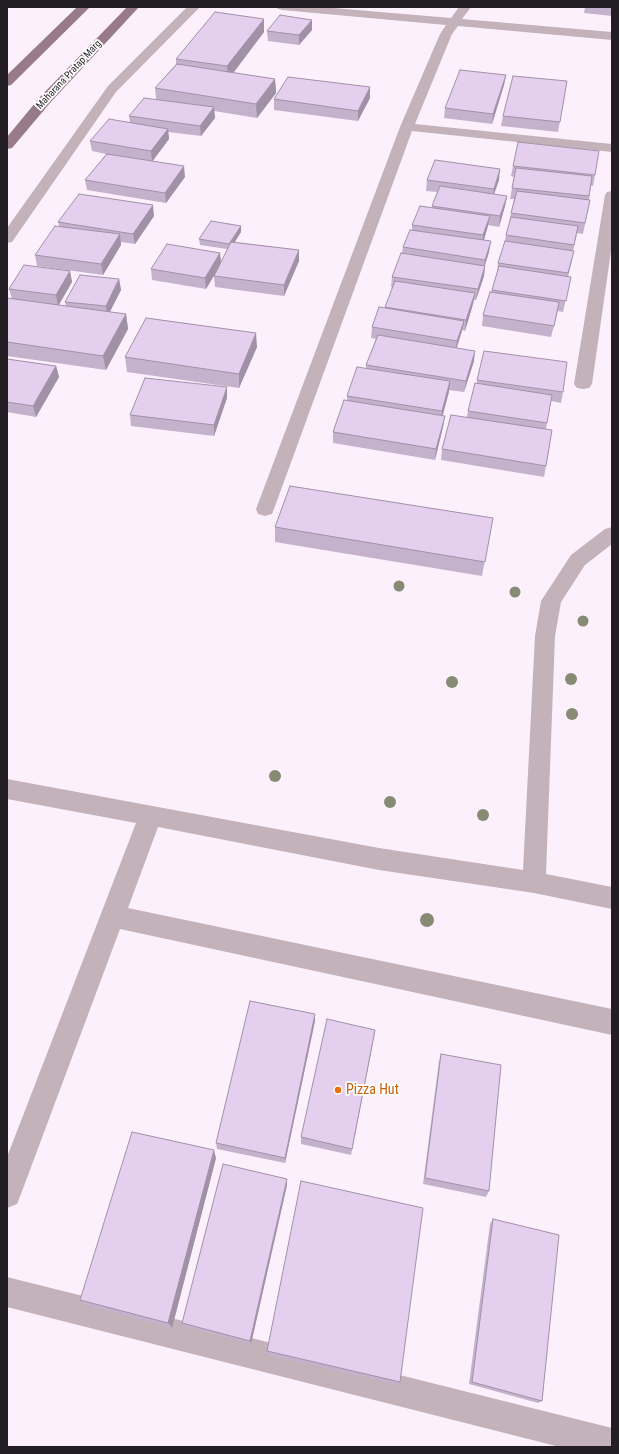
<!DOCTYPE html>
<style>
body{margin:0}
#map{position:relative;width:619px;height:1454px;overflow:hidden;background:#fdf0fd;font-family:"Roboto Condensed",sans-serif}
canvas{display:block}
.frame{position:absolute;inset:0;border:8px solid #231e23;pointer-events:none}
</style>
<div id="map">
<canvas width="619" height="1454"></canvas>
<div class="frame"></div>
</div>
<script>
const context = document.querySelector('canvas').getContext('2d');
context.lineJoin = 'round';
function poly(rows) {
  const path = new Path2D();
  for (const r of rows) {
    path.moveTo(r[0], r[1]);
    for (let i = 2; i < r.length; i += 2) path.lineTo(r[i], r[i + 1]);
  }
  return path;
}
function fillPath(path, color) {
  context.fillStyle = color;
  context.fill(path, 'evenodd');
}
function trace(path, color, width, dash) {
  context.strokeStyle = color;
  context.lineWidth = width;
  context.lineCap = dash ? 'butt' : 'round';
  context.setLineDash(dash || []);
  context.stroke(path);
}
function drawText(font, color, halo, rows, align = 'center') {
  context.font = font + ' "Roboto Condensed",sans-serif';
  context.lineWidth = 3.5;
  context.setLineDash([]);
  context.textBaseline = 'middle';
  context.strokeStyle = halo;
  context.fillStyle = color;
  for (const [text, x, y, turn = 0] of rows) {
    context.save();
    context.translate(x, y);
    context.rotate((+turn || 0) * Math.PI / 180);
    context.textAlign = isNaN(turn) ? turn : align;
    if (halo) context.strokeText(text, 0, 0);
    context.fillText(text, 0, 0);
    context.restore();
  }
}
const minor = poly([
 [187,7,200,7,116,92,12,242,7,243,7,228,108,86,187,7],
 [276,7,322,7,451,18,459,7,471,7,462,19,612,32,612,40,458,26,452,34,415,124,612,144,612,152,412,131,274,509,272,514,265,516,258,514,256,509,400,127,440,34,446,25,282,10,278,9,276,7],
 [612,191,612,244,592,384,589,388,583,389,577,388,574,384,605,195,607,192,612,191],
 [612,527,612,544,585,565,561,602,555,636,546,874,612,887,612,909,534,893,379,870,158,827,128,908,612,1009,612,1035,120,929,21,1194,17,1204,7,1208,7,1157,136,823,7,799,7,779,379,848,523,870,535,636,541,601,571,555,605,529,612,527],
 [7,1277,612,1428,612,1447,560,1447,7,1307,7,1277]
]);
const major = poly([
 [77,7,90,7,11,85,7,86,7,75,77,7],
 [127,7,139,7,50,103,12,148,7,149,7,137,40,97,127,7]
]);
const trees = [
 [399,586,5.5],
 [515,592,5.5],
 [583,621,5.5],
 [571,679,6],
 [452,682,6],
 [572,714,6],
 [275,776,6],
 [390,802,6],
 [483,815,6],
 [427,920,7]
];
const wall = poly([
 [553,7,575,7,575,8],
 [585,7,612,7,612,16,584,13],
 [312,20,312,30,299,45,268,41,267,31],
 [264,32,233,73,275,79,276,93,257,118,214,111,215,118,201,136,168,132,169,139,152,161,185,177,166,203,87,190,85,180,106,154,92,151,90,141,130,123,129,116,156,99,155,88,176,64,176,59],
 [506,75,504,85,492,124,444,118,445,108],
 [567,81,558,132,501,126,503,116],
 [370,98,358,121,274,110,274,99],
 [513,166,595,175,593,186,591,186,589,200,590,200,583,234,577,233,573,251,572,261,568,277,571,277,563,312,558,311,551,337,482,326,483,315,491,292,497,274,498,263,505,241,506,235,509,224,511,213,514,199,510,199,514,177,511,176],
 [427,180,499,180,494,194,507,196,505,206,499,227,488,225,484,240,489,252,485,266,484,276,476,300,474,300,473,304,465,331,462,330,457,348,474,361,464,392,449,390,442,416,445,416,443,427,435,460,333,443,333,432,347,401,347,396,366,368,366,365,376,339,371,338,372,327,385,308,393,288,391,287,392,277,402,253,403,247,412,230,412,225,432,207,437,192,426,191],
 [154,216,135,244,121,242,121,245,103,275,37,266,35,255,59,226,58,222],
 [241,226,241,232,234,242,299,250,299,261,284,296,215,287,214,276,219,267,206,289,152,280,151,269,220,253,221,263,227,249,200,245,199,239],
 [70,271,72,282,59,305,66,306,65,302,119,279,121,290,110,312,126,314,128,329,106,370,7,356,7,298,12,299,9,289],
 [257,347,239,388,127,372,125,357],
 [7,359,56,366,59,377,36,417,7,412],
 [477,380,563,392,561,403,551,401,546,429,546,466,544,477,441,460,442,449,467,417,468,411,477,383],
 [227,398,214,436,131,426,130,415],
 [493,518,482,576,275,542,275,527],
 [315,1021,285,1163,217,1149,216,1143],
 [375,1030,351,1155,301,1144,301,1137],
 [441,1054,489,1191,486,1197,423,1184,439,1061],
 [216,1158,172,1328,85,1305,80,1300],
 [287,1185,251,1344,184,1326,182,1323],
 [493,1219,542,1401,538,1403,469,1384,490,1224],
 [267,1351,400,1382,398,1385,268,1355]
]);
const shadedWall = poly([
 [264,19,264,32,228,80,227,66],
 [312,20,312,30,299,45,299,35],
 [506,75,504,85,492,124,493,114],
 [275,79,276,93,257,118,256,104],
 [370,87,370,98,358,121,358,111],
 [214,107,215,118,201,136,200,126],
 [168,129,169,139,152,162,151,151],
 [184,166,185,177,166,203,165,193],
 [500,169,499,180,492,200,494,189],
 [507,196,505,206,499,227,500,216],
 [153,205,154,216,135,244,133,234],
 [490,216,488,226,482,246,483,235],
 [241,226,241,232,230,250,229,244],
 [120,234,121,245,103,275,101,264],
 [491,241,489,252,483,270,485,260],
 [299,250,299,261,284,296,284,285],
 [220,253,221,264,206,289,205,278],
 [485,266,484,276,476,300,478,289],
 [70,271,72,282,58,306,56,295],
 [119,279,121,290,107,317,106,306],
 [475,293,473,304,465,331,466,320],
 [126,314,128,329,106,370,103,356],
 [464,321,462,331,455,352,457,341],
 [256,333,257,347,239,388,239,374],
 [475,351,474,361,464,392,466,381],
 [56,366,59,377,36,417,33,406],
 [450,381,449,392,441,422,442,411],
 [227,387,227,398,214,436,214,425],
 [445,416,443,427,435,460,436,449],
 [315,1014,315,1021,285,1163,285,1158],
 [375,1030,374,1037,351,1155,352,1149],
 [214,1150,216,1158,172,1328,168,1323],
 [287,1179,287,1185,251,1344,250,1341]
]);
const building = poly([
 [215,12,264,19,227,66,176,59,215,12],
 [280,15,312,20,299,35,267,31,280,15],
 [177,64,275,79,256,104,155,88,177,64],
 [460,70,506,75,493,114,445,108,460,70],
 [513,76,567,81,560,122,503,116,513,76],
 [288,77,370,87,358,111,274,99,288,77],
 [144,98,214,107,200,126,129,116,144,98],
 [109,119,168,129,151,151,90,141,109,119],
 [518,142,599,151,595,175,513,166,518,142],
 [107,154,184,166,165,193,85,180,107,154],
 [435,160,500,169,494,189,427,180,435,160],
 [516,168,592,176,589,196,512,188,516,168],
 [440,186,507,196,500,216,432,206,440,186],
 [517,191,590,200,585,223,511,213,517,191],
 [79,194,153,205,133,234,58,222,79,194],
 [420,206,490,216,483,235,412,225,420,206],
 [511,217,578,226,574,245,506,235,511,217],
 [211,221,241,226,229,244,199,239,211,221],
 [55,226,120,234,101,264,35,255,55,226],
 [410,230,491,241,485,260,403,247,410,230],
 [505,241,574,251,568,273,498,263,505,241],
 [231,242,299,250,284,285,214,276,231,242],
 [167,244,220,253,205,278,151,269,167,244],
 [401,253,485,266,478,289,392,277,401,253],
 [24,265,70,271,56,295,9,289,24,265],
 [499,266,571,277,566,301,492,290,499,266],
 [80,275,119,279,106,306,65,302,80,275],
 [395,281,475,293,466,320,385,307,395,281],
 [490,292,559,302,554,326,483,315,490,292],
 [7,298,126,314,103,356,7,342,7,298],
 [379,307,464,321,457,341,372,327,379,307],
 [146,318,256,333,239,374,125,357,146,318],
 [378,335,475,351,466,381,366,365,378,335],
 [484,351,567,362,563,392,477,380,484,351],
 [7,359,56,366,33,406,7,402,7,359],
 [357,367,450,381,442,411,347,396,357,367],
 [145,378,227,387,214,425,130,415,145,378],
 [475,383,552,395,547,423,468,411,475,383],
 [344,400,445,416,436,449,333,432,344,400],
 [451,415,552,430,546,466,442,449,451,415],
 [290,486,493,518,485,562,275,527,290,486],
 [250,1001,315,1014,285,1158,216,1143,250,1001],
 [327,1019,375,1030,352,1149,301,1137,327,1019],
 [441,1054,501,1065,489,1191,425,1178,441,1054],
 [132,1132,214,1150,168,1323,80,1300,132,1132],
 [223,1164,287,1179,250,1341,182,1323,223,1164],
 [301,1181,423,1208,400,1382,267,1351,301,1181],
 [493,1219,559,1235,542,1401,472,1382,493,1219]
]);
const markers = [
 [338,1090,4,"#e8710a"]
];
const farStreetnames = [
 ["Maharana Pratap Marg",69,75,-47]
];
const nearFoodnames = [
 ["Pizza Hut",346,1090]
];
fillPath(minor, '#c3b2ba');
fillPath(major, '#987b88');
context.fillStyle = '#888b74';
for (const [x, y, r] of trees) {
  context.beginPath();
  context.arc(x, y, r, 0, 2 * Math.PI);
  context.fill();
}
fillPath(wall, '#c4b2cd');
fillPath(shadedWall, '#a091a7');
fillPath(building, '#e4cfee');
trace(building, '#a091a7', 1);
for (const [x, y, r, color] of markers) {
  const dot = new Path2D();
  dot.arc(x, y, r, 0, 2 * Math.PI);
  context.fillStyle = color;
  context.fill(dot);
  trace(dot, '#fff', 1.5);
}
drawText('10px', '#231e23', '#fff', farStreetnames);
drawText('14px', '#c56008', '#fff', nearFoodnames, 'left');
</script>
